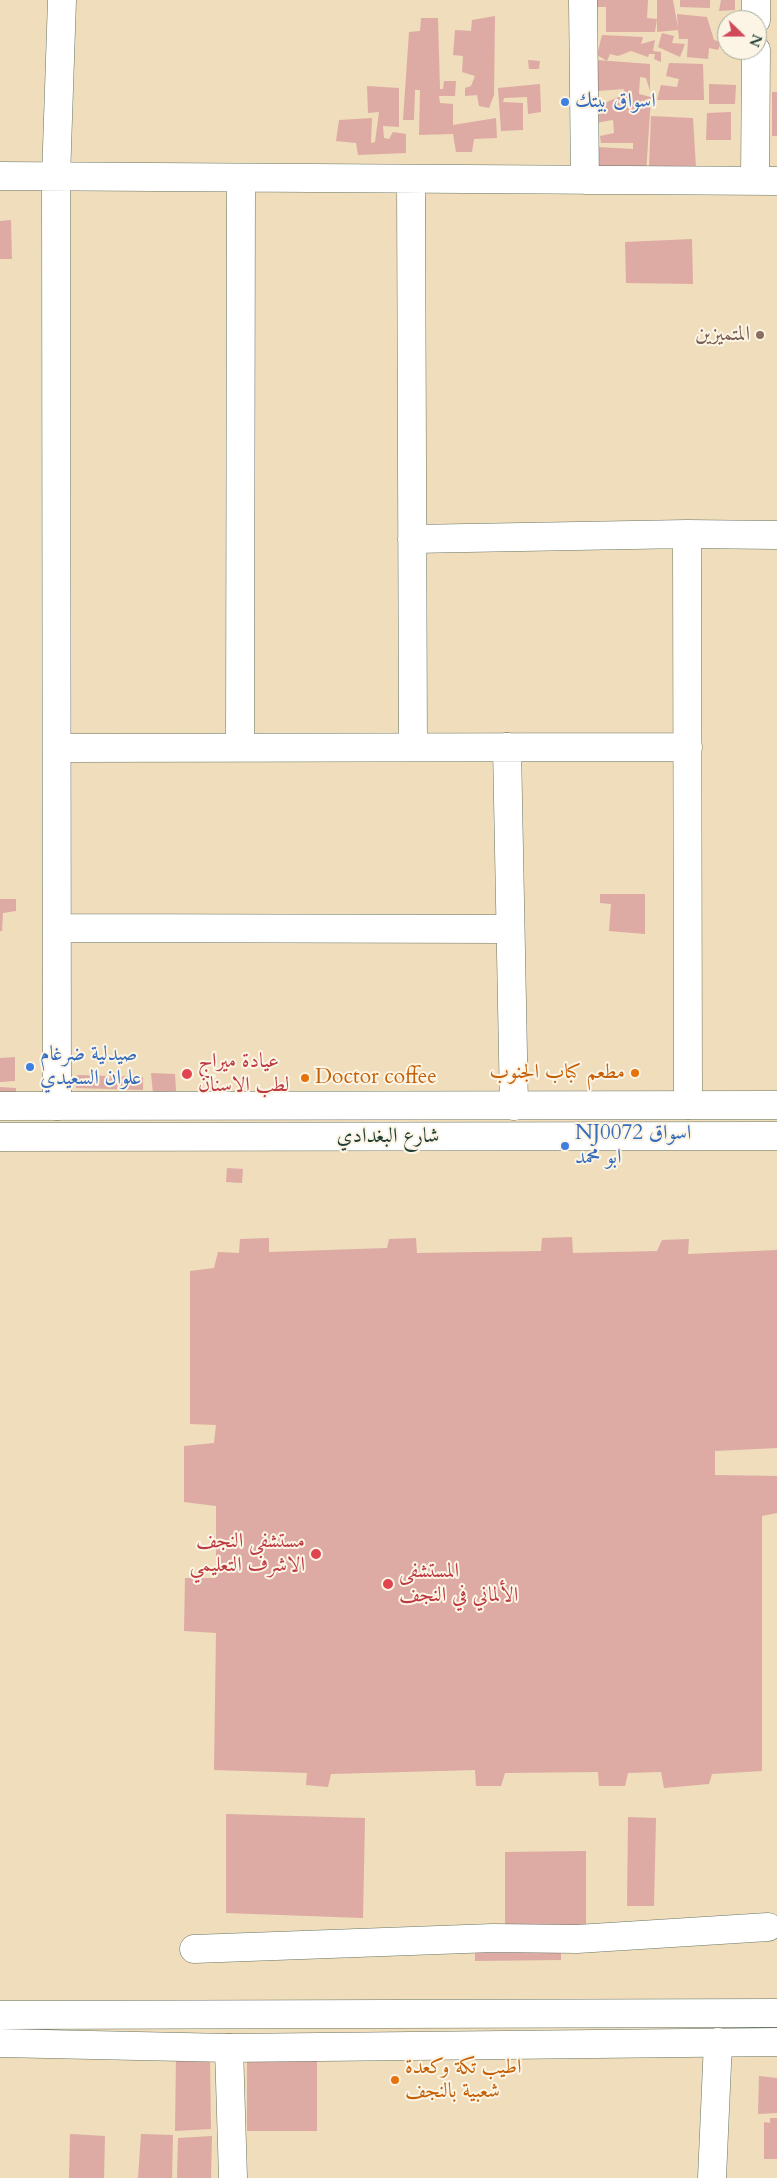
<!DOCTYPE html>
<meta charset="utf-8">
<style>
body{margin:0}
#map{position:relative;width:777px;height:2178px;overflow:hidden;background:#efddbb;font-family:Cardo,serif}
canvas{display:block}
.north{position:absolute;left:717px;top:10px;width:50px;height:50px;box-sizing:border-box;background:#fcf5e5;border:1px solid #a4ab9e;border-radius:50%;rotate:112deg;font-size:14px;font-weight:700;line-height:20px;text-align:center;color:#1f3d34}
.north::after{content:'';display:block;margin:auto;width:18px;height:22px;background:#d1495b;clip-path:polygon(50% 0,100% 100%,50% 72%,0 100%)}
</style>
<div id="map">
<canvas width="777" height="2178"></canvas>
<div class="north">N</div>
</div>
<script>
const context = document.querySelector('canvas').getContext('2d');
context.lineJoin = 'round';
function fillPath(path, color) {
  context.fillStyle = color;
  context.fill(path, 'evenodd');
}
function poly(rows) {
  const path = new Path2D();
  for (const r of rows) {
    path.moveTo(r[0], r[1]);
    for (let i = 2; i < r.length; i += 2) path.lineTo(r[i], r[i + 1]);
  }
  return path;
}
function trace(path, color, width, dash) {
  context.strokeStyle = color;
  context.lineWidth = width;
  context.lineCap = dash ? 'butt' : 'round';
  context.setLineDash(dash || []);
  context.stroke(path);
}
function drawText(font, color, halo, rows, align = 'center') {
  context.font = font + ' Cardo,Amiri,serif';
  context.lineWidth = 4;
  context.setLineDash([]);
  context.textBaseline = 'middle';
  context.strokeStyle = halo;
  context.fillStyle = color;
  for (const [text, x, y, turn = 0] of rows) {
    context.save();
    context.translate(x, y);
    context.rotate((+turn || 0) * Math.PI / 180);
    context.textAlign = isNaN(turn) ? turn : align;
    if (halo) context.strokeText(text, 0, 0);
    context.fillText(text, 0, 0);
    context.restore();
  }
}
const building = poly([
 [589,0,648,0,647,18,657,19,655,32,606,32,606,7,589,7],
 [657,0,673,0,678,28,677,14,707,17,714,40,721,42,718,50,709,48,708,59,687,57,688,39,679,39,678,30,657,32],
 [680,0,710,0,710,8,680,7],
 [721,0,735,0,735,10,719,11],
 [495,16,494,95,489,108,479,106,477,95,465,96,465,88,471,86,475,76,462,72,463,56,453,55,455,30,471,31,472,20],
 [421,18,438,18,440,89,443,89,444,81,456,81,455,96,439,96,440,103,453,104,453,125,496,118,497,138,474,139,472,152,456,152,453,134,419,135,420,90,415,90,414,120,403,120,409,32,420,31],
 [662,33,674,36,672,43,685,44,680,57,658,47],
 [602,35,643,37,641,44,655,40,653,51,661,52,661,62,654,59,655,54,649,54,648,57,631,51,618,56,610,54,607,61,597,55],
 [528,60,540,61,539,69,529,69],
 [597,60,650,64,650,91,646,78,640,77,639,94,651,97,646,174,587,174,597,147,633,149,633,143,601,143,600,136,614,133,613,120,595,123,596,107,623,95,624,89,598,91],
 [669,63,703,64,704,100,657,100,661,85,677,87,679,79,666,76],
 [540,84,541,112,528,114,527,97,504,98,503,102,523,103,523,130,501,131,498,88],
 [709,84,736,85,735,104,709,104],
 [367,86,399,88,399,127,383,126,384,138,389,139,393,132,406,134,406,153,358,155,356,143,336,141,339,120,372,118,371,143,375,142,379,112,368,113],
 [772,92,777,92,777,136,772,136],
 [731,112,731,140,706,140,707,113],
 [651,116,693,118,696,168,649,168],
 [11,220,12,259,0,259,0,221],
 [692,239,693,284,626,283,625,242],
 [600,894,645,894,645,934,609,931,611,904,600,903],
 [0,899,16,899,16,911,3,913,2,931,0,931],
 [15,1057,15,1081,0,1082,0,1058],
 [151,1073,175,1074,176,1091,153,1093],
 [77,1075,143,1077,143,1090,76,1088],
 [0,1087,16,1088,16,1096,0,1096],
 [227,1168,243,1169,242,1183,226,1182],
 [572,1237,573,1253,657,1251,662,1240,689,1239,688,1254,777,1250,777,1448,715,1451,715,1475,777,1476,777,1513,762,1516,762,1771,712,1774,709,1784,664,1788,661,1772,628,1773,625,1786,599,1786,598,1772,505,1773,501,1786,476,1786,475,1770,331,1774,328,1787,306,1785,307,1773,214,1770,216,1633,184,1631,185,1578,216,1578,216,1506,184,1502,184,1446,214,1443,216,1425,190,1424,190,1271,214,1268,218,1252,239,1253,240,1239,269,1238,269,1252,387,1248,389,1239,416,1238,417,1253,541,1251,542,1238],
 [226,1814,365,1818,363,1918,226,1913],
 [628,1817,656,1818,654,1906,627,1906],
 [586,1851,586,1935,505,1936,505,1852],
 [561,1941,561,1960,475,1961,475,1942],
 [176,2058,210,2058,211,2129,175,2131],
 [317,2060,317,2131,247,2131,247,2061],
 [759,2076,777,2078,777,2113,758,2114],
 [770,2118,777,2118,777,2159,764,2159,764,2122,770,2123],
 [70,2134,105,2136,104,2178,69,2178],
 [141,2134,173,2135,172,2178,138,2178],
 [212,2136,211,2178,177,2178,178,2138]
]);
const minor = poly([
 [583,0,585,180],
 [756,20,756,0],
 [0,176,777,181],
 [411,179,413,747],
 [755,180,756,50],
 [687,534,688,1105],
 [412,539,687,534,777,535],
 [240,747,241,179],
 [507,747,514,1106],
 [58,748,688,747],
 [58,928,510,929],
 [57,1106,56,178,62,0],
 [194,1949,493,1938,577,1939,768,1927],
 [229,2048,233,2178],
 [712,2178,718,2042]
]);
const tertiary = poly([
 [0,1106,777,1105],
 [0,1137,777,1136],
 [0,2015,777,2013],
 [0,2043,229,2048,777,2042]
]);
const markers = [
 [565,102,5,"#3f7fe0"],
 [760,335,5,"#8d6e63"],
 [30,1067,5,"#3f7fe0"],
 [635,1073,5,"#e8710a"],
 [187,1074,6,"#e0444e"],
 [305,1078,5,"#e8710a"],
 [565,1146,5,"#3f7fe0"],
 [316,1554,6,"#e0444e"],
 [388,1584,6,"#e0444e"],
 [395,2080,5,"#e8710a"]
];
const shopNames = [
 ["اسواق بيتك",575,102],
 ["صيدلية ضرغام",40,1055],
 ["علوان السعيدي",40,1079],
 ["NJ0072 اسواق",575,1134],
 ["ابو محمد",575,1158]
];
const educationNames = [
 ["المتميزين",750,335]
];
const healthNames = [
 ["عيادة ميراج",198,1062],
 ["لطب الاسنان",198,1086],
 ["مستشفى النجف",305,1542,"right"],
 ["الاشرف التعليمي",305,1566,"right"],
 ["المستشفى",399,1572],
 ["الألماني في النجف",399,1596]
];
const foodNames = [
 ["مطعم كباب الجنوب",625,1073,"right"],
 ["Doctor coffee",315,1078],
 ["اطيب تكة وكعدة",405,2068],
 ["شعبية بالنجف",405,2092]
];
const streetNames = [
 ["شارع البغدادي",388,1137]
];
fillPath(building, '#ddaaa4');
trace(minor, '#687563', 29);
trace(tertiary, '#687563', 29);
trace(minor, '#fff', 28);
trace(tertiary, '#fff', 28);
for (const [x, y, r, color] of markers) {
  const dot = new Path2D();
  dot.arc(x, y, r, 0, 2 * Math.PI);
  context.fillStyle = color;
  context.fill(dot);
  trace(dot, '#fcf5e5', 2);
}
drawText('21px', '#366cbe', '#fcf5e5', shopNames, 'left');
drawText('21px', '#785e54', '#fcf5e5', educationNames, 'right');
drawText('21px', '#be3a42', '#fcf5e5', healthNames, 'left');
drawText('21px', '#c56008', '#fcf5e5', foodNames, 'left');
drawText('21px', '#1f3d34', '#fcf5e5', streetNames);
</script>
